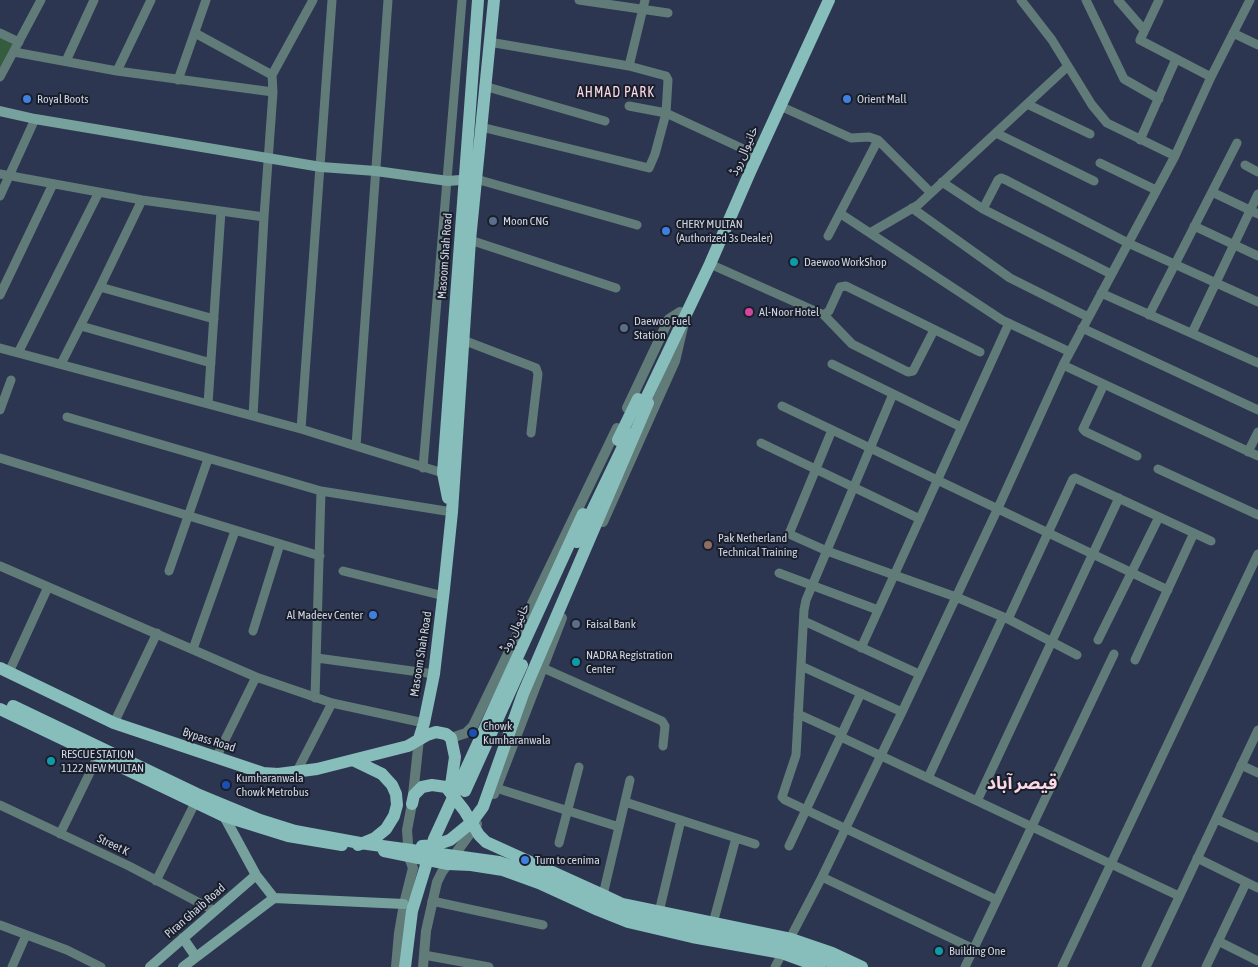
<!DOCTYPE html>
<meta charset="utf-8">
<style>
body{margin:0}
canvas{display:block;background:#2c3650}
</style>
<canvas width="1258" height="967"></canvas>
<script>
const context = document.querySelector('canvas').getContext('2d');
context.lineJoin = 'round';
function fillPath(path, color) {
  context.fillStyle = color;
  context.fill(path, 'evenodd');
}
function poly(rows) {
  const path = new Path2D();
  for (const r of rows) {
    path.moveTo(r[0], r[1]);
    for (let i = 2; i < r.length; i += 2) path.lineTo(r[i], r[i + 1]);
  }
  return path;
}
function trace(path, color, width, dash) {
  context.strokeStyle = color;
  context.lineWidth = width;
  context.lineCap = dash ? 'butt' : 'round';
  context.setLineDash(dash || []);
  context.stroke(path);
}
function drawText(font, color, halo, rows, align = 'center') {
  context.font = font + ' "Asap Condensed","Noto Sans Arabic",sans-serif';
  context.lineWidth = 4;
  context.setLineDash([]);
  context.textBaseline = 'middle';
  context.strokeStyle = halo;
  context.fillStyle = color;
  for (const [text, x, y, turn = 0] of rows) {
    context.save();
    context.translate(x, y);
    context.rotate((+turn || 0) * Math.PI / 180);
    context.textAlign = isNaN(turn) ? turn : align;
    if (halo) context.strokeText(text, 0, 0);
    context.fillText(text, 0, 0);
    context.restore();
  }
}
const green = poly([
 [0,29,21,39,0,77]
]);
const minor = poly([
 [579,0,668,13],
 [1021,0,1052,40,1092,105,1107,123,1175,156],
 [1086,0,1124,79,1159,99],
 [1118,0,1144,30],
 [1159,0,1140,40,1211,77],
 [0,33,19,42],
 [195,33,272,75],
 [1233,33,1258,45],
 [14,52,117,71,273,92],
 [66,61,94,0],
 [629,66,645,0],
 [117,71,151,0],
 [0,77,41,0],
 [178,80,206,0],
 [484,86,605,121],
 [1027,104,1090,134],
 [629,106,666,113,752,153],
 [780,106,851,138,869,137,878,140,931,193],
 [481,127,649,168,655,154,666,113,668,80,666,76,629,66,489,42],
 [996,133,1094,181],
 [1140,140,1176,59],
 [1100,163,1156,190],
 [1245,165,1258,172],
 [0,174,142,200,264,217],
 [476,179,637,225],
 [942,182,983,209,1111,274],
 [1212,192,1258,214],
 [0,196,35,119],
 [912,208,1010,278,1088,317],
 [983,209,998,180,1001,178,1006,180,1128,243,1258,302],
 [841,214,1002,320,1070,352],
 [1194,226,1258,256],
 [870,233,918,205,1068,66],
 [828,236,878,140],
 [470,240,616,288],
 [710,264,824,315,829,311,840,287,846,286,980,352],
 [100,287,214,319],
 [1101,293,1258,363],
 [0,295,53,184],
 [824,315,852,344,908,372,913,371,934,330],
 [1149,315,1237,143],
 [81,326,211,363],
 [1082,328,1258,410],
 [1192,333,1258,194],
 [463,340,536,368,538,374,531,433],
 [0,348,301,429,443,473],
 [18,353,99,192],
 [61,364,100,287,142,200],
 [832,364,961,427],
 [1063,365,1258,456],
 [1104,384,1083,429,1086,432,1137,456],
 [893,394,806,600,804,610,796,755,782,797,785,800,997,900],
 [208,404,221,211],
 [782,406,1168,590],
 [0,410,11,380],
 [253,416,264,217,273,92,272,75,313,0],
 [67,417,321,491,452,512],
 [301,429,332,0],
 [832,430,789,534,827,551,956,597,1008,619,1077,655],
 [761,443,920,519],
 [356,446,388,0],
 [1248,452,1258,432],
 [0,458,320,556],
 [423,468,462,0],
 [1158,469,1258,515],
 [0,566,256,677,332,703,424,723],
 [169,571,208,459],
 [343,571,444,596],
 [779,573,878,610],
 [1008,619,1073,479,1075,478,1211,541],
 [804,621,919,674],
 [253,631,280,544],
 [1098,640,1159,517],
 [861,648,1009,323],
 [193,649,235,531],
 [317,658,434,674],
 [1135,660,1194,533],
 [801,666,902,712],
 [543,668,662,721,665,726,663,746],
 [9,672,48,587],
 [315,698,321,491],
 [798,714,842,734],
 [114,723,157,633],
 [841,737,1179,896],
 [217,756,256,677],
 [1241,765,1258,773],
 [296,773,332,703],
 [928,778,1003,617],
 [496,788,619,827],
 [977,801,1119,498],
 [625,802,755,844],
 [0,805,129,866,215,911],
 [1216,819,1258,838],
 [60,834,98,756],
 [559,843,579,767],
 [789,846,861,693],
 [1197,858,1258,888],
 [822,877,974,949],
 [156,881,195,803],
 [603,895,630,780],
 [432,901,543,925],
 [659,912,681,820],
 [713,923,736,838],
 [0,925,67,950,101,967],
 [1218,941,1258,961],
 [424,955,489,967],
 [12,967,26,935],
 [775,967,822,877,902,712,998,508,1063,365,1175,156,1211,77,1250,0],
 [965,967,1114,654],
 [1062,967,1258,554],
 [1146,967,1258,730],
 [1206,967,1246,883]
]);
const tertiary = poly([
 [603,522,675,361,686,314,680,312,669,319,627,408],
 [451,738,466,733,473,726,617,428],
 [494,794,562,618],
 [396,967,399,933,404,904,413,868,409,857,407,830,412,804,419,739],
 [423,967,426,931,437,882,442,872,477,824]
]);
const secondary = poly([
 [0,111,35,119,321,167,376,171,448,181,472,179],
 [224,816,256,875,274,898,404,904],
 [183,938,196,957],
 [150,967,256,875],
 [183,967,274,898]
]);
const primary = poly([
 [640,411,710,264,750,172,829,0],
 [618,440,638,399],
 [448,498,443,473,478,0],
 [577,542,629,434],
 [0,668,114,723,263,773,278,774,317,769,408,746,427,735,436,732,446,734,451,738,455,757,450,792],
 [0,709,224,816,288,836,342,845],
 [419,739,424,723,434,674,444,589,452,512,470,240,494,0],
 [353,760,382,774,392,785,396,794,397,805,394,816,386,829,375,838,358,845],
 [412,804,414,795,422,787,432,785,446,787,464,810,479,835,486,842,603,895,622,904,791,939,832,953,862,967],
 [384,851,448,864,471,865,503,870,539,883,598,910,628,922,692,937,782,953,820,967]
]);
const primaryBridge = poly([
 [13,706,197,794,260,820,295,831,360,843,499,862,540,875,633,915,792,948,845,967],
 [465,791,522,665],
 [422,846,435,845,450,840,472,822,483,807,523,694,648,403],
 [405,967,412,911,434,839,583,514]
]);
const markers = [
 [27,99,5,"#3f7fe0"],
 [847,99,5,"#3f7fe0"],
 [493,221,5,"#5c6f8a"],
 [666,231,5,"#3f7fe0"],
 [794,262,5,"#0f9aa8"],
 [749,312,5,"#d1479c"],
 [624,328,5,"#5c6f8a"],
 [708,545,5,"#8d6e63"],
 [373,615,5,"#3f7fe0"],
 [576,624,5,"#5c6f8a"],
 [576,662,5,"#0f9aa8"],
 [473,733,5,"#1a4fb4"],
 [51,761,5,"#0f9aa8"],
 [226,785,5,"#1a4fb4"],
 [525,860,5,"#3f7fe0"],
 [939,951,5,"#0f9aa8"]
];
const poiNames = [
 ["Royal Boots",37,99],
 ["Orient Mall",857,99],
 ["Moon CNG",503,221],
 ["CHERY MULTAN",676,224],
 ["(Authorized 3s Dealer)",676,238],
 ["Daewoo WorkShop",804,262],
 ["Al-Noor Hotel",759,312],
 ["Daewoo Fuel",634,321],
 ["Station",634,335],
 ["Pak Netherland",718,538],
 ["Technical Training",718,552],
 ["Al Madeev Center",363,615,"right"],
 ["Faisal Bank",586,624],
 ["NADRA Registration",586,655],
 ["Center",586,669],
 ["Chowk",483,726],
 ["Kumharanwala",483,740],
 ["RESCUE STATION",61,754],
 ["1122 NEW MULTAN",61,768],
 ["Kumharanwala",236,778],
 ["Chowk Metrobus",236,792],
 ["Turn to cenima",535,860],
 ["Building One",949,951]
];
const streetNames = [
 ["خانیوال روڈ",744,151,-66],
 ["Masoom Shah Road",445,256,-86],
 ["خانیوال روڈ",515,628,-65],
 ["Masoom Shah Road",421,654,-81],
 ["Bypass Road",209,740,18],
 ["Street K",113,845,26],
 ["Piran Ghaib Road",195,911,-41]
];
const neighbourhoodNames = [
 ["AHMAD PARK",616,93]
];
const districtNames = [
 ["قیصر آباد",1022,783]
];
fillPath(green, '#355c3f');
trace(minor, '#617b79', 9);
trace(tertiary, '#617b79', 10);
trace(secondary, '#77a19d', 10);
trace(primary, '#87bdba', 12);
trace(primaryBridge, '#87bdba', 12);
for (const [x, y, r, color] of markers) {
  const dot = new Path2D();
  dot.arc(x, y, r, 0, 2 * Math.PI);
  context.fillStyle = color;
  context.fill(dot);
  trace(dot, '#191e2a', 2);
}
drawText('12px', '#cdd4e4', '#191e2a', poiNames, 'left');
drawText('12px', '#cdd4e4', '#191e2a', streetNames);
context.letterSpacing = '1px';
drawText('14px', '#fad9e5', '#191e2a', neighbourhoodNames);
context.letterSpacing = '0px';
drawText('bold 18px', '#fad9e5', '#191e2a', districtNames);
</script>
